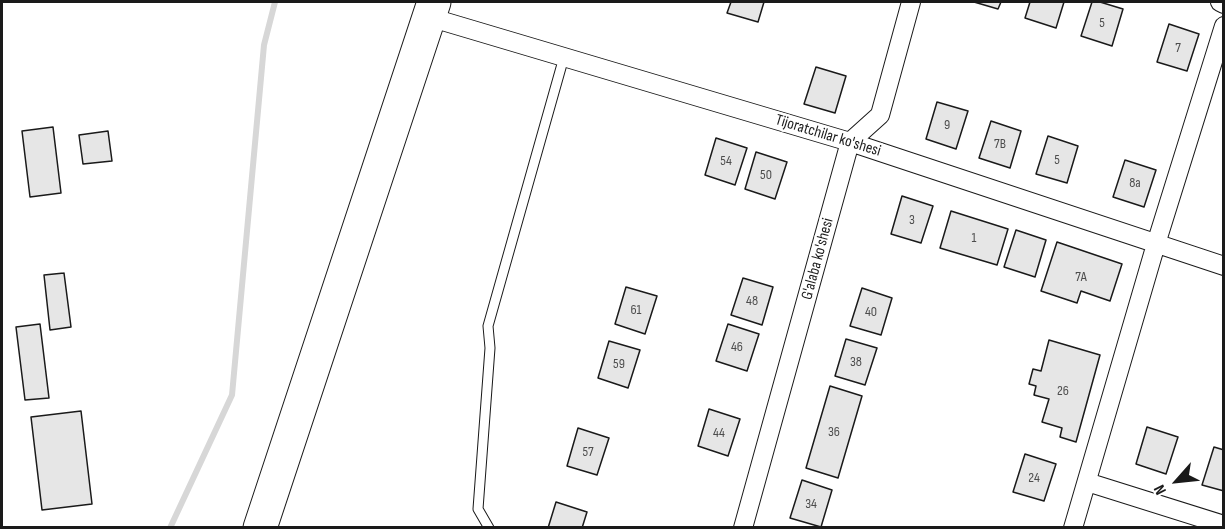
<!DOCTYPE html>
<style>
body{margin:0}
#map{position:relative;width:1225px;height:529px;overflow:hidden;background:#fff;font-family:"Sofia Sans Condensed",sans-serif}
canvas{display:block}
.frame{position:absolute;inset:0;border:3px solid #1a1a1a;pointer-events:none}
.north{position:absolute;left:1147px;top:451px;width:60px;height:60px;-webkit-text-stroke:4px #fff;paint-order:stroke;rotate:243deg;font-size:16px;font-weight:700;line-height:24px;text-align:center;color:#1a1a1a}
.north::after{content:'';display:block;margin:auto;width:21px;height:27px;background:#1a1a1a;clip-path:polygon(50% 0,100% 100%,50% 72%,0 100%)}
</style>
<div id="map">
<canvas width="1225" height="529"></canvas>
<div class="frame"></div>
<div class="north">N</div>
</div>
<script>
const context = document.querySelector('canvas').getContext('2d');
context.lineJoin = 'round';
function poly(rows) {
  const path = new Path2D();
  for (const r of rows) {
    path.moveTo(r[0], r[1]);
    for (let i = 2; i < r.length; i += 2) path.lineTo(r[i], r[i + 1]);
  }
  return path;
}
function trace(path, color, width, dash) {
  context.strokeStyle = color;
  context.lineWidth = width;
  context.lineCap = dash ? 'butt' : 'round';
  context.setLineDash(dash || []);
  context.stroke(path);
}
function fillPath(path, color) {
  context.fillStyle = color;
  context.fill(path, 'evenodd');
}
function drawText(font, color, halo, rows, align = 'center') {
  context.font = font + ' "Sofia Sans Condensed",sans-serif';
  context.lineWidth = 4.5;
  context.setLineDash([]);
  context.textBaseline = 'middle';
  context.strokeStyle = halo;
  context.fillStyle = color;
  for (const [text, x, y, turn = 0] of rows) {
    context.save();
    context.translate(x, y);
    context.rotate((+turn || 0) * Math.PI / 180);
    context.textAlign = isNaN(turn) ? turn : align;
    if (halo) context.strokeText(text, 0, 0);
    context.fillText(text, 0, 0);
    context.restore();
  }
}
const stream = poly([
 [170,528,232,395,264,45,275,2]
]);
const building = poly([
 [731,2,764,2,758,22,727,13,731,2],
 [974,2,1001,2,998,9,974,2],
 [1030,2,1064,2,1056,28,1025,18,1030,2],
 [1092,2,1100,2,1123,9,1112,46,1081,36,1092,2],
 [1169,24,1199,34,1187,71,1157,62,1169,24],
 [816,67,846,76,835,113,804,104,816,67],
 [937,102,968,111,956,149,926,139,937,102],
 [991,121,1021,131,1010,168,979,158,991,121],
 [53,127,61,193,30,197,22,131,53,127],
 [108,131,112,161,83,164,79,135,108,131],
 [1048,136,1078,146,1067,183,1036,174,1048,136],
 [716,138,747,148,735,185,705,175,716,138],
 [756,152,787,162,775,199,745,189,756,152],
 [1125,160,1156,170,1144,207,1113,197,1125,160],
 [902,196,933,206,921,243,891,234,902,196],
 [951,211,1008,229,997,265,940,248,951,211],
 [1016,230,1046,240,1035,277,1004,267,1016,230],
 [1057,242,1122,264,1110,301,1081,291,1077,303,1041,291,1057,242],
 [64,273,71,327,50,330,44,275,64,273],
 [743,278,773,287,762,325,731,315,743,278],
 [626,287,657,296,645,334,615,324,626,287],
 [862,288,892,298,881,335,850,326,862,288],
 [40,324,49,398,25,400,16,327,40,324],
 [728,324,759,334,747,371,716,361,728,324],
 [846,339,877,348,865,385,835,376,846,339],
 [1049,340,1100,355,1076,442,1060,437,1062,428,1042,422,1049,399,1034,395,1036,386,1029,384,1033,369,1041,371,1049,340],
 [609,341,640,350,628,388,598,378,609,341],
 [830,386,862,396,838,478,806,468,830,386],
 [709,409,740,419,728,456,698,446,709,409],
 [81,411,92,504,42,510,31,417,81,411],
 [1147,427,1178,437,1166,474,1136,464,1147,427],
 [578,428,609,438,597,475,567,466,578,428],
 [1214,447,1224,450,1224,491,1202,485,1214,447],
 [1025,454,1056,464,1044,501,1013,492,1025,454],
 [802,480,832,490,821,527,790,518,802,480],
 [556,502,587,512,582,528,548,528,556,502]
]);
const lane = poly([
 [489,528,478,509,490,348,488,326,564,57]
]);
const street = poly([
 [1220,2,1224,4],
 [429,17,850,142,1224,266],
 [1087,482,1224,525],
 [743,528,850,142,880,115,911,2],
 [1073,528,1156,244,1224,26]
]);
const highway = poly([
 [260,528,434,2]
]);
const numberNames = [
 ["5",1102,23],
 ["7",1178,48],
 ["9",947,125],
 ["7B",1000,144],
 ["5",1057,160],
 ["54",726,161],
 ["50",766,175],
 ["8a",1135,183],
 ["3",912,220],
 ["1",974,238],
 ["7A",1081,277],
 ["48",752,301],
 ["61",636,310],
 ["40",871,312],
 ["46",737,347],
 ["38",856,362],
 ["59",619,364],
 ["26",1063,391],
 ["36",834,432],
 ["44",719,433],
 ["57",588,452],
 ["24",1034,478],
 ["34",811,504]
];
const streetNames = [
 ["Tijoratchilar ko'shesi",828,136,17],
 ["G'alaba ko'shesi",818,259,-75]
];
trace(stream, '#d7d7d7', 6);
fillPath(building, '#e6e6e6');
trace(building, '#1a1a1a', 1.5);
trace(lane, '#1a1a1a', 11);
trace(street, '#1a1a1a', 20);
trace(highway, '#1a1a1a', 35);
trace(lane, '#fff', 9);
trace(street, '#fff', 18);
trace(highway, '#fff', 33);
drawText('14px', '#4d4d4d', null, numberNames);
drawText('16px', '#1a1a1a', '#fff', streetNames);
</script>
